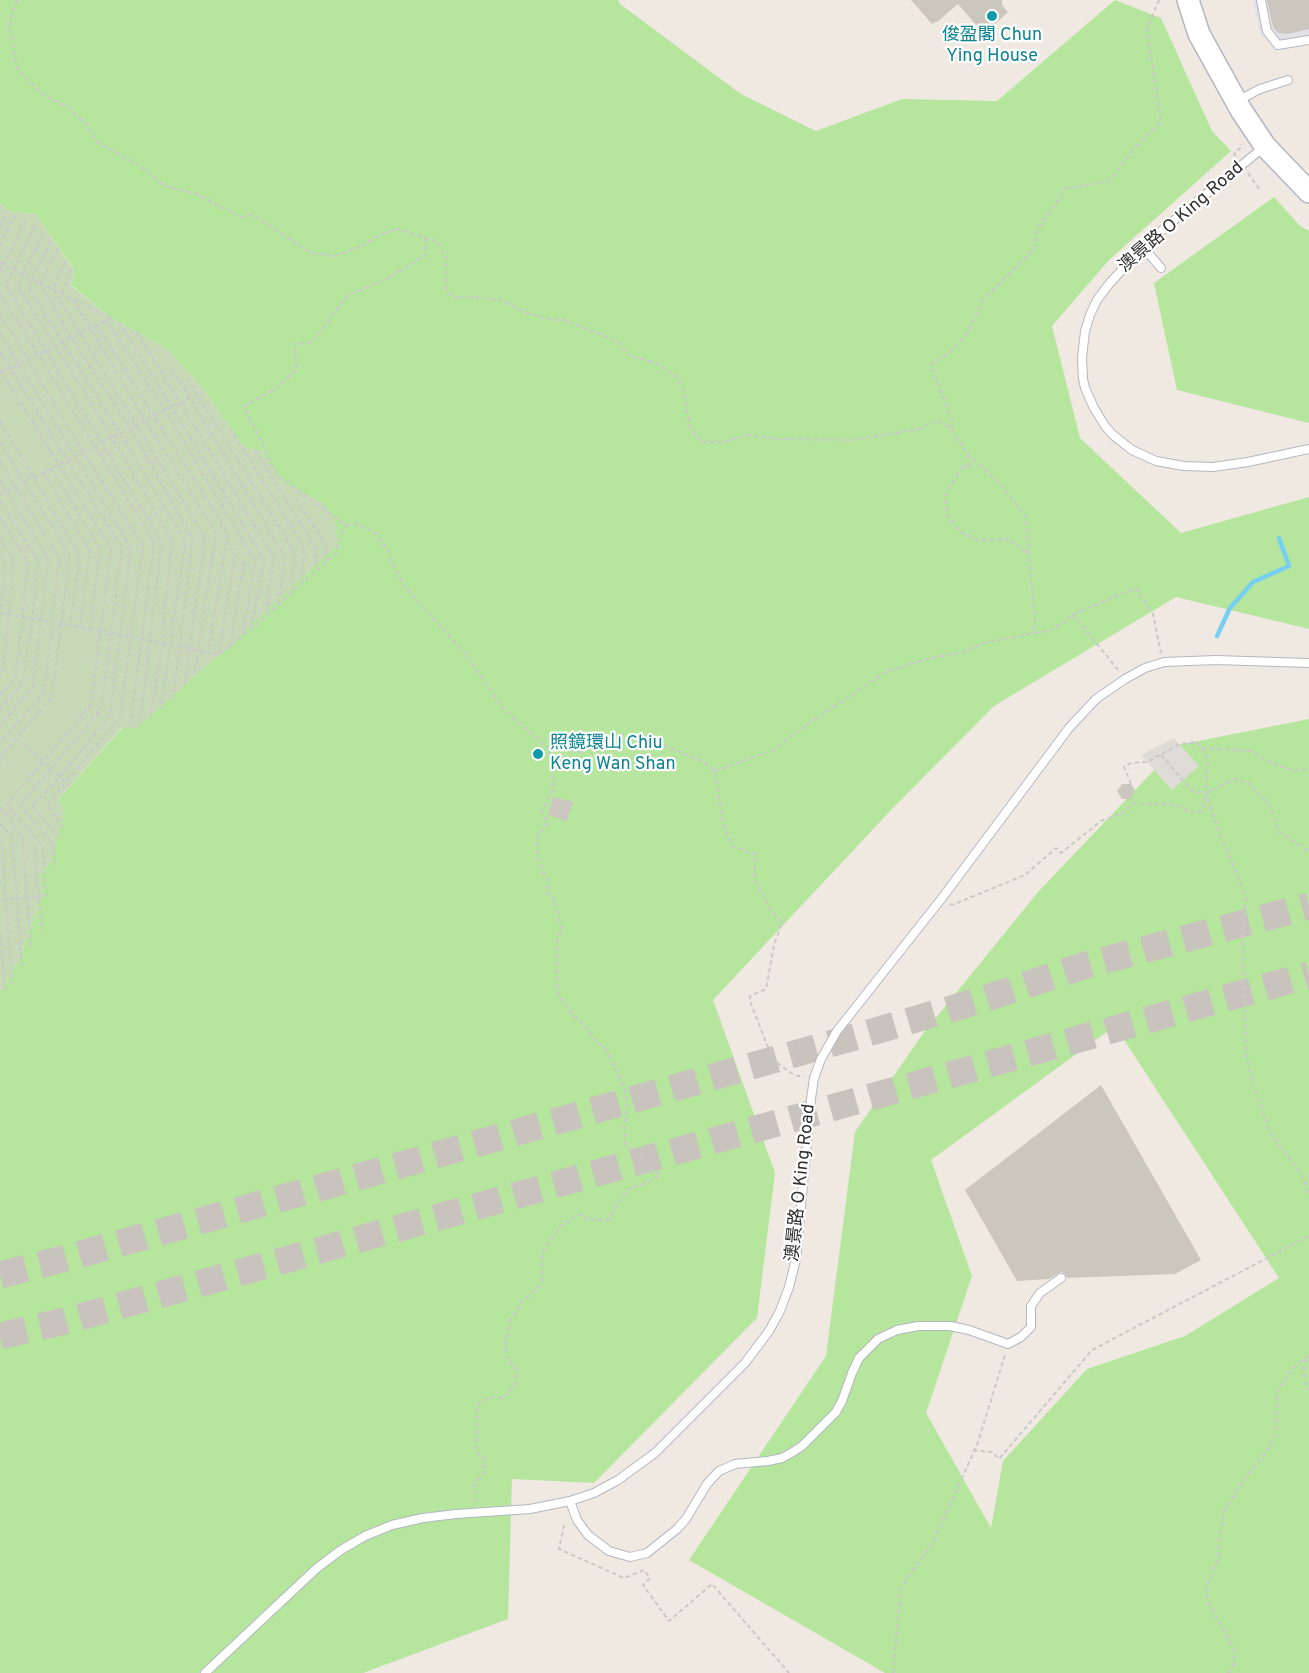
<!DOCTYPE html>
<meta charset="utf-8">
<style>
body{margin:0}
canvas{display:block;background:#efe9e1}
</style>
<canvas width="1309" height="1673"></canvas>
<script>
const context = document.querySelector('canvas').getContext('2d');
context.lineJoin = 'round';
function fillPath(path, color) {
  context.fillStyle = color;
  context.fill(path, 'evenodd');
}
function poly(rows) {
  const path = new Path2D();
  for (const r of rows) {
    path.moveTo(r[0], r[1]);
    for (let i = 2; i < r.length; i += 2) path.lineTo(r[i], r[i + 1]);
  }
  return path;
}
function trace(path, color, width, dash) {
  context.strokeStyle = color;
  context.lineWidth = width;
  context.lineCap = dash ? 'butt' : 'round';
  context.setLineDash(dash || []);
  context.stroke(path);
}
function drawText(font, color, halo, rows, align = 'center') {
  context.font = font + ' Overpass,"Noto Sans TC",sans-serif';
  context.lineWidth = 4.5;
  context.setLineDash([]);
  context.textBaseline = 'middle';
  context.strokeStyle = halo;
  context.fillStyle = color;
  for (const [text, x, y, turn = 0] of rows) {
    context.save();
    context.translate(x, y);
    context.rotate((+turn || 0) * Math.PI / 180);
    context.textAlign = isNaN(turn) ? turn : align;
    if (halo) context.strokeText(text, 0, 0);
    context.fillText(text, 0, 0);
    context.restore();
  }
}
const industrial = poly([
 [1253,0,1309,0,1309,45,1275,50,1260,33]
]);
const green = poly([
 [0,0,618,0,620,4,741,94,816,131,902,99,997,101,1115,0,1161,18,1212,131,1231,151,1109,260,1052,326,1080,438,1181,533,1309,497,1309,629,1176,597,994,706,893,808,713,1000,775,1173,757,1318,594,1483,512,1479,508,1619,363,1673,0,1673,0,993,19,959,42,895,40,874,51,861,58,800,123,727,135,728,219,655,324,504,283,483,261,451,244,447,201,386,166,348,111,318,71,285,74,269,35,214,8,211,0,203],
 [1274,197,1300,226,1309,231,1309,423,1177,390,1154,283],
 [1309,719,1309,1673,885,1673,689,1560,826,1356,855,1132,922,1035,1038,892,1178,745],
 [1115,1026,1279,1278,1185,1336,1087,1369,1003,1461,991,1528,926,1413,972,1276,931,1160]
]);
const cemetery = poly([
 [0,203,8,211,35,214,74,270,71,286,111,318,166,348,201,386,244,447,261,451,283,483,324,504,336,523,337,545,219,655,135,729,122,727,58,800,65,811,51,861,40,874,42,895,19,959,0,993]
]);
const plaza = poly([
 [1174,738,1199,766,1172,790,1141,755]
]);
const stream = poly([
 [1217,636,1230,608,1253,582,1289,566,1279,538]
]);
const building = poly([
 [911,0,1002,0,1002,5,1008,12,985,33,978,25,976,25,958,4,937,22,935,22,932,24],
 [1267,0,1309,0,1309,29,1288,34,1278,33,1273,27],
 [1122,784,1131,784,1135,791,1131,799,1122,799,1117,791],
 [553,797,573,802,567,821,548,815],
 [1101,1085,1201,1260,1175,1274,1067,1278,1065,1274,1061,1272,1049,1279,1017,1281,965,1190]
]);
const highwayTunnel = poly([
 [0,1275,67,1258,422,1159,865,1034,978,1001,1086,965,1309,906],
 [0,1336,65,1321,1309,975]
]);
const path = poly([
 [17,0,9,26,15,53,16,66,31,83,45,96,68,107,87,125,96,141,142,167,163,185,197,194,240,217,253,215,311,253,335,256,362,246,382,234,398,229,438,242,447,258,446,287,454,298,473,297,501,300,523,311,546,319,564,320,617,341,628,355,658,364,678,378,684,392,690,427,703,442,722,442,748,435,779,439,852,440,919,429,933,422,939,421,945,424,951,429,968,455,1000,483,1025,516,1028,528,1030,572,1035,614,1034,633,1051,630,1064,622,1073,614,1136,588,1153,614,1161,653],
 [1236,156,1234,154,1241,147,1241,144],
 [1248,173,1260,190],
 [35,225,6,285,162,542,140,724],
 [0,227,8,211],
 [43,234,17,285,112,437,172,541,162,643,150,719],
 [425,238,426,255,385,280,348,295,312,343,294,344,297,369,274,390,244,406,277,475,346,525,357,524,376,533,389,552,392,563,405,587,463,651,504,709,549,749,554,788,542,811,548,824,538,837,537,852,542,871,548,879,547,893,554,898,562,929,557,940,557,988,560,998,578,1020,588,1029,595,1040,606,1049,620,1078,626,1093,627,1113,624,1125,626,1145,652,1170,660,1174,651,1181,627,1190,608,1220,587,1219,581,1214,561,1225,542,1253,542,1281,538,1288,522,1301,510,1322,506,1339,506,1357,517,1370,516,1384,504,1398,491,1397,478,1404,476,1451,485,1459,484,1473,474,1486,475,1501],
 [51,241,28,287,120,433,185,541,161,709],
 [0,245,16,214],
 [59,248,40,283,71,337,130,428,193,539,173,699],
 [65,262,53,289,205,537,184,688],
 [0,263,111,318],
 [0,272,27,219],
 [0,293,154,542,130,728],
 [62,293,73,268],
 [73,299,145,420,216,533,194,677],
 [0,313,83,452,143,545,120,717,47,805,63,827],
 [106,320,165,410,255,561,243,635],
 [119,322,172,407,264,560,252,628],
 [96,324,228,533,208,653],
 [137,332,274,557,266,615],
 [0,333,131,548,110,715,60,777,32,806,58,836],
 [0,352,122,548,101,710,20,805,52,842,56,868],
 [0,369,111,549,91,705,7,804,43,847,47,896,0,900],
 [171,369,190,398,285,557,279,603],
 [0,373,111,318],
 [187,378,295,553,292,591],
 [0,421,80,556,70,625],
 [230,428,304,547,302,582],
 [951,429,952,419,931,365,950,352,965,336,984,299,1034,249,1038,228,1062,195,1064,189,1110,181,1135,147,1161,122,1147,28,1159,0],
 [0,442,70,556,52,697,0,758],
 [255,450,315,547,317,569],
 [968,455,970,468,963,465,945,496,947,515,961,532,978,540,1009,539,1029,554],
 [0,461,59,558,44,693,0,743],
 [51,468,100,549,90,628],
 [43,472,90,551,80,627],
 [0,480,48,559,33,687,0,726],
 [0,494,204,391],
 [296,499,326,545,326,562],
 [0,500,38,561,32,620,23,683,0,709],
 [0,517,27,561,23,618,15,679,0,695],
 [0,537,14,561,3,673,0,676],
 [0,553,6,563,0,615],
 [0,613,109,632,219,655,258,623,336,553,340,538,346,525],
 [1073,614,1118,670],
 [230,647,244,561],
 [219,654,236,548],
 [23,743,70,787],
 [1202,748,1252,751,1263,759,1294,771,1309,769],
 [549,749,556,746,581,752,622,735,652,741,702,761,715,771,723,822,732,846,756,854,754,878,771,910,782,923,774,945,766,989,750,996,750,1001,773,1060,794,1075,804,1077],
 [1161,755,1192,791,1206,793],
 [0,764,1,764],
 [715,771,774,750,795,733,887,671,927,659,964,652,983,643,1034,633],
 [1131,784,1124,767,1131,763,1147,762,1180,744,1197,742,1202,748,1208,760,1206,793,1215,820,1246,899,1242,935,1246,1055,1253,1083,1270,1133,1302,1175,1309,1194],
 [0,807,22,836,31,947],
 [0,824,12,838,22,970],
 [0,840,2,841,6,899,12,984],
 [34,847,42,932],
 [950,904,952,905,1025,875,1056,848,1061,853,1101,821,1125,812,1133,803,1176,805,1190,812,1201,812,1206,793,1235,779,1247,782,1270,806,1278,831,1309,852],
 [0,934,5,991],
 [1306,1359,1303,1371,1309,1391],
 [973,1450,992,1452,999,1459,1092,1350,1309,1236],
 [564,1525,559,1549,624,1578,644,1570,650,1578,643,1585,669,1621,712,1584,789,1673],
 [893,1673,901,1590,910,1573,932,1545,977,1445,1005,1355],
 [1228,1673,1233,1665,1235,1650,1208,1602,1206,1590,1218,1558,1224,1511,1247,1475,1267,1452,1275,1435,1278,1389,1294,1368,1309,1355]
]);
const lane = poly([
 [1261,0,1267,31,1278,45,1309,40],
 [1237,101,1260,89,1288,80],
 [1264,147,1167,226,1143,247,1109,284,1097,300,1090,315,1085,331,1082,358,1083,379,1085,388,1094,408,1105,426,1113,435,1132,450,1156,461,1184,466,1213,467,1248,462,1309,449],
 [1143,247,1161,268],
 [570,1501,577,1520,588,1535,609,1551,630,1557,647,1553,677,1529,686,1519,707,1484,719,1471,735,1464,768,1461,782,1458,793,1452,802,1446,836,1412,842,1401,852,1373,859,1358,878,1339,897,1330,918,1326,950,1326,969,1330,1008,1344,1021,1337,1031,1327,1031,1306,1040,1293,1061,1278],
 [205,1673,317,1568,341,1550,365,1536,392,1525,423,1518,456,1514,530,1509,570,1501,594,1493,618,1480,655,1453,745,1363,769,1331,780,1311,789,1287,796,1259,811,1099,814,1078,821,1059,837,1031,942,898,1069,728,1096,699,1125,679,1145,668,1164,662,1216,660,1309,663]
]);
const secondary = poly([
 [1188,0,1199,34,1241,110,1265,146,1309,192]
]);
const markers = [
 [992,16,6,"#0f9aa8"],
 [538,754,6,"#0f9aa8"]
];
const cultureNames = [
 ["俊盈閣 Chun",992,36],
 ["Ying House",992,57],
 ["照鏡環山 Chiu",550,744,"left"],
 ["Keng Wan Shan",550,765,"left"]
];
const streetNames = [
 ["澳景路 O King Road",1182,218,-41],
 ["澳景路 O King Road",802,1183,-84]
];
fillPath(industrial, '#e3e1e8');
fillPath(green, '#b6e59e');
fillPath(cemetery, '#c8d9b8');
fillPath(plaza, '#dfdcd8');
trace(stream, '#75cff0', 4.5);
fillPath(building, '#cbc7bf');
trace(highwayTunnel, '#c8c4bd', 27, [27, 14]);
trace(lane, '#b4b7c1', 10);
trace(secondary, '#b4b7c1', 24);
trace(path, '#c9c9c9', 2, [4.5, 3]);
trace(lane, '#fff', 8);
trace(secondary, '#fff', 21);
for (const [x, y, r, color] of markers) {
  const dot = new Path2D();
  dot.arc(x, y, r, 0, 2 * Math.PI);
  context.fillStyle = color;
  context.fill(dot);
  trace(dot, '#fff', 2);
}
drawText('18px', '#0d838f', '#fff', cultureNames);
drawText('18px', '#2e2e2e', '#fff', streetNames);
</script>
